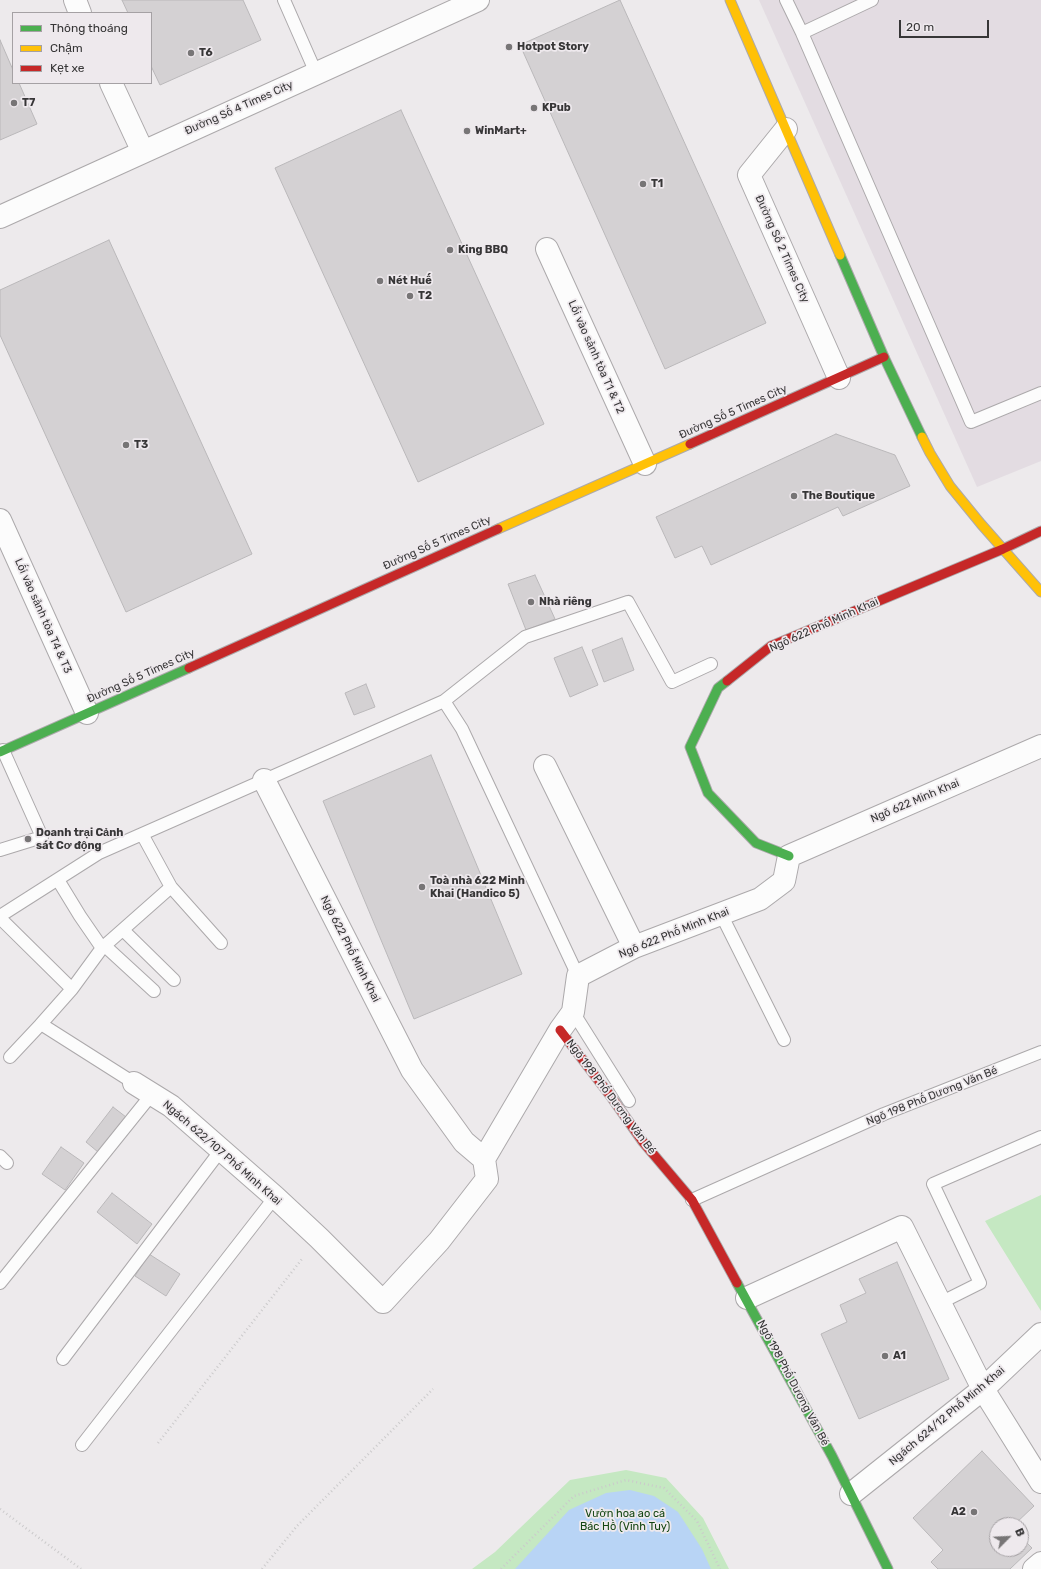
<!DOCTYPE html>
<meta charset="utf-8">
<style>
body{margin:0}
#map{position:relative;width:1041px;height:1569px;overflow:hidden;background:#edeaec;font-family:Rubik,sans-serif}
canvas{display:block}
.legend{position:absolute;left:12px;top:12px;width:140px;height:72px;box-sizing:border-box;background:#eee9ed;border:1px solid #a5a1a4;margin:0;padding:5px 7px;list-style:none;font-size:12px;color:#373637}
.legend li{display:flex;align-items:center;gap:8px;height:20px}
.legend b{width:20px;border:1px solid #a5a1a4}
.north{position:absolute;left:989px;top:1517px;width:40px;height:40px;box-sizing:border-box;background:#eee9ed;border:1px solid #a5a1a4;border-radius:50%;rotate:66deg;font-size:11px;font-weight:700;line-height:16px;text-align:center;color:#373637}
.north::after{content:'';display:block;margin:auto;width:14px;height:18px;background:#777576;clip-path:polygon(50% 0,100% 100%,50% 72%,0 100%)}
.scale{position:absolute;left:899px;top:20px;width:90px;height:18px;box-sizing:border-box;border:2px solid #373637;border-top:0;padding-left:5px;font-size:12px;line-height:14px;white-space:nowrap;color:#373637;-webkit-text-stroke:3px #eee9ed;paint-order:stroke}
</style>
<div id="map">
<canvas width="1041" height="1569"></canvas>
<ul class="legend">
<li><b style="height:5px;background:#4caf50"></b>Thông thoáng</li>
<li><b style="height:5px;background:#ffc107"></b>Chậm</li>
<li><b style="height:5px;background:#c62828"></b>Kẹt xe</li>
</ul>
<div class="north">B</div>
<div class="scale">20 m</div>
</div>
<script>
const context = document.querySelector('canvas').getContext('2d');
context.lineJoin = 'round';
function fillPath(path, color) {
  context.fillStyle = color;
  context.fill(path, 'evenodd');
}
function poly(rows) {
  const path = new Path2D();
  for (const r of rows) {
    path.moveTo(r[0], r[1]);
    for (let i = 2; i < r.length; i += 2) path.lineTo(r[i], r[i + 1]);
  }
  return path;
}
function trace(path, color, width, dash) {
  context.strokeStyle = color;
  context.lineWidth = width;
  context.lineCap = dash ? 'butt' : 'round';
  context.setLineDash(dash || []);
  context.stroke(path);
}
function drawText(font, color, halo, rows, align = 'center') {
  context.font = font + ' Rubik,sans-serif';
  context.lineWidth = 3.5;
  context.setLineDash([]);
  context.textBaseline = 'middle';
  context.strokeStyle = halo;
  context.fillStyle = color;
  for (const [text, x, y, turn = 0] of rows) {
    context.save();
    context.translate(x, y);
    context.rotate((+turn || 0) * Math.PI / 180);
    context.textAlign = isNaN(turn) ? turn : align;
    if (halo) context.strokeText(text, 0, 0);
    context.fillText(text, 0, 0);
    context.restore();
  }
}
const built = poly([
 [759,0,1041,0,1041,461,977,487]
]);
const green = poly([
 [1041,1195,1041,1311,985,1221],
 [626,1470,666,1478,703,1518,729,1569,472,1569,495,1552,570,1480]
]);
const water = poly([
 [630,1490,654,1496,678,1512,702,1549,711,1569,515,1569,569,1510,606,1493]
]);
const building = poly([
 [122,0,243,0,261,40,160,85,151,66,151,13,128,13,122,0],
 [620,0,766,323,665,369,520,45,620,0],
 [0,40,13,70,13,83,19,83,37,124,0,140,0,40],
 [401,110,544,424,418,482,275,168,401,110],
 [109,240,252,554,126,612,0,335,0,290,109,240],
 [836,434,895,455,910,486,843,516,838,507,711,565,702,546,675,558,656,517,836,434],
 [535,575,555,619,526,630,508,584,535,575],
 [622,638,634,670,604,682,592,650,622,638],
 [582,647,598,685,570,697,554,658,582,647],
 [366,684,375,707,354,715,345,693,366,684],
 [431,755,522,974,414,1019,323,801,431,755],
 [113,1107,126,1117,98,1152,86,1142,113,1107],
 [61,1147,84,1163,65,1190,42,1174,61,1147],
 [112,1193,152,1224,137,1244,97,1212,112,1193],
 [149,1254,180,1274,166,1296,135,1276,149,1254],
 [897,1262,949,1379,859,1419,821,1334,847,1322,840,1305,866,1293,859,1279,897,1262],
 [982,1451,1034,1506,1014,1525,997,1525,997,1549,1021,1549,1021,1537,1032,1548,1010,1569,938,1569,931,1562,943,1550,913,1518,982,1451]
]);
const path = poly([
 [158,1443,302,1259],
 [0,1509,81,1569],
 [262,1569,297,1526,433,1389],
 [501,1569,574,1496,626,1480,664,1488,697,1521,720,1569]
]);
const lane = poly([
 [284,0,316,73],
 [786,0,802,33,971,422,1041,393],
 [802,33,872,0],
 [444,701,462,729,578,976],
 [0,850,42,837,3,750],
 [58,880,80,916,102,948],
 [171,887,221,943],
 [721,914,784,1040],
 [0,916,99,853,444,701,525,637,628,602,672,682,711,664],
 [0,918,72,989],
 [123,930,174,980],
 [105,946,154,991],
 [573,1012,629,1101],
 [10,1057,41,1024],
 [134,1083,41,1024,72,989,102,948,171,887,142,834],
 [0,1156,7,1163],
 [692,1200,884,1114,1041,1052],
 [0,1283,152,1094],
 [940,1303,980,1283,933,1184,1041,1137],
 [63,1359,221,1150],
 [82,1445,275,1197]
]);
const street = poly([
 [75,0,80,13],
 [111,83,143,152],
 [786,129,749,175,839,378],
 [0,217,478,0],
 [547,249,645,464],
 [0,520,87,713],
 [545,766,634,947],
 [264,780,412,1070,464,1142,484,1159],
 [134,1083,171,1106,275,1197,319,1238,383,1302,439,1241,487,1179,484,1159],
 [484,1159,560,1030,573,1012,578,976,634,947,760,899,784,881,789,856,1041,746],
 [747,1298,902,1227,983,1389,1041,1482],
 [851,1494,983,1389,1041,1334],
 [1034,1569,1041,1563]
]);
const fast = poly([
 [840,255,884,357,922,437],
 [727,681,718,688,690,747,708,793,756,843,789,856],
 [0,752,189,668],
 [737,1283,832,1456,888,1569]
]);
const slow = poly([
 [730,0,840,255],
 [922,437,930,453,950,486,981,524,1041,592],
 [498,529,690,444]
]);
const jam = poly([
 [690,444,884,357],
 [189,668,498,529],
 [727,681,771,646,1003,549,1041,531],
 [560,1030,612,1098,643,1142,692,1200,737,1283]
]);
const markers = [
 [509,47,4,"#777576"],
 [191,53,4,"#777576"],
 [14,103,4,"#777576"],
 [534,108,4,"#777576"],
 [467,131,4,"#777576"],
 [643,184,4,"#777576"],
 [450,250,4,"#777576"],
 [380,281,4,"#777576"],
 [410,296,4,"#777576"],
 [126,445,4,"#777576"],
 [794,496,4,"#777576"],
 [531,602,4,"#777576"],
 [28,839,4,"#777576"],
 [422,887,4,"#777576"],
 [885,1356,4,"#777576"],
 [974,1512,4,"#777576"]
];
const poiNames = [
 ["Hotpot Story",517,47],
 ["T6",199,53],
 ["T7",22,103],
 ["KPub",542,108],
 ["WinMart+",475,131],
 ["T1",651,184],
 ["King BBQ",458,250],
 ["Nét Huế",388,281],
 ["T2",418,296],
 ["T3",134,445],
 ["The Boutique",802,496],
 ["Nhà riêng",539,602],
 ["Doanh trại Cảnh",36,833],
 ["sát Cơ động",36,846],
 ["Toà nhà 622 Minh",430,881],
 ["Khai (Handico 5)",430,894],
 ["A1",893,1356],
 ["A2",966,1512,"right"]
];
const streetNames = [
 ["Đường Số 4 Times City",239,108,-24],
 ["Đường Số 2 Times City",782,249,66],
 ["Lối vào sảnh tòa T1 & T2",596,357,66],
 ["Đường Số 5 Times City",733,412,-24],
 ["Đường Số 5 Times City",437,543,-24],
 ["Lối vào sảnh tòa T4 & T3",43,616,66],
 ["Ngõ 622 Phố Minh Khai",824,625,-24],
 ["Đường Số 5 Times City",141,676,-24],
 ["Ngõ 622 Minh Khai",915,801,-23],
 ["Ngõ 622 Phố Minh Khai",674,933,-22],
 ["Ngõ 622 Phố Minh Khai",350,949,63],
 ["Ngõ 198 Phố Dương Văn Bé",932,1096,-22],
 ["Ngõ 198 Phố Dương Văn Bé",611,1097,53],
 ["Ngách 622/107 Phố Minh Khai",222,1153,41],
 ["Ngõ 198 Phố Dương Văn Bé",793,1383,62],
 ["Ngách 624/12 Phố Minh Khai",947,1416,-40]
];
const parkNames = [
 ["Vườn hoa ao cá",625,1514],
 ["Bác Hồ (Vĩnh Tuy)",625,1527]
];
fillPath(built, '#e3dce2');
fillPath(green, '#c5e8c2');
fillPath(water, '#b8d4f5');
fillPath(building, '#d4d1d3');
trace(building, '#bab8ba', 1);
trace(lane, '#aca9ab', 14);
trace(street, '#aca9ab', 24);
trace(fast, '#aca9ab', 11);
trace(slow, '#aca9ab', 11);
trace(jam, '#aca9ab', 11);
trace(path, '#cbcacb', 2.5, [1, 3]);
trace(lane, '#fcfcfc', 12);
trace(street, '#fcfcfc', 22);
trace(fast, '#4caf50', 9);
trace(slow, '#ffc107', 9);
trace(jam, '#c62828', 9);
for (const [x, y, r, color] of markers) {
  const dot = new Path2D();
  dot.arc(x, y, r, 0, 2 * Math.PI);
  context.fillStyle = color;
  context.fill(dot);
  trace(dot, '#eee9ed', 1.5);
}
drawText('bold 11px', '#373637', '#eee9ed', poiNames, 'left');
drawText('11px', '#373637', '#eee9ed', streetNames);
drawText('11px', '#134512', '#eee9ed', parkNames);
</script>
